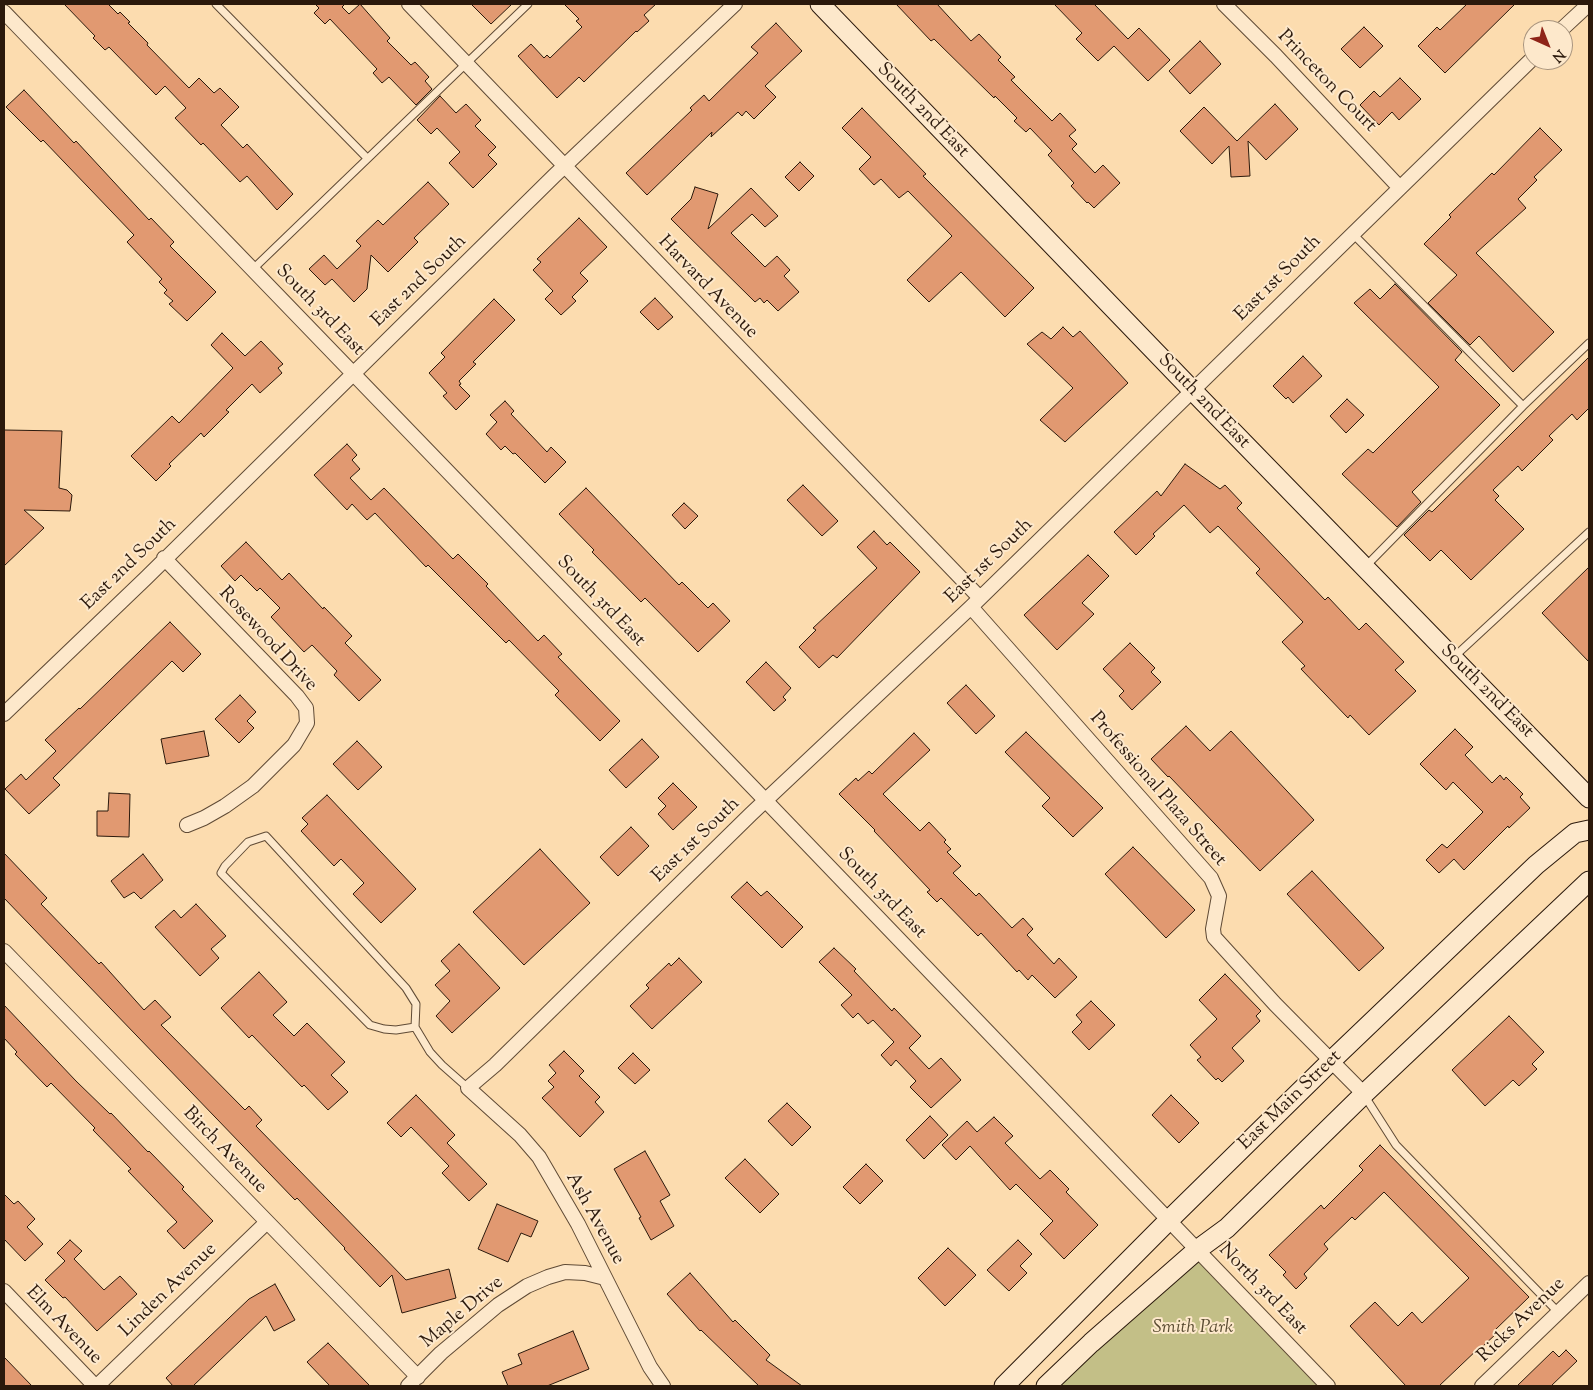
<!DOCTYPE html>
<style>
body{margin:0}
#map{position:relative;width:1593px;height:1390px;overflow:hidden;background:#fcdcaf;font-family:"Sorts Mill Goudy",serif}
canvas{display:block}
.frame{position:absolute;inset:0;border:5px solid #2b190c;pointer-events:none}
.north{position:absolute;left:1523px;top:20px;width:50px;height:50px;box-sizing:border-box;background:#fde8cb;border:1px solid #a9957f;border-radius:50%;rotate:136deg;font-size:14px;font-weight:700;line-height:20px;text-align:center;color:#2b190c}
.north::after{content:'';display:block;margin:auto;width:18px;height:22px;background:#8f2418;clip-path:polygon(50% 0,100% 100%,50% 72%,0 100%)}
</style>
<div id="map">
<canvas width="1593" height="1390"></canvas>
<div class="frame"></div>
<div class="north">N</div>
</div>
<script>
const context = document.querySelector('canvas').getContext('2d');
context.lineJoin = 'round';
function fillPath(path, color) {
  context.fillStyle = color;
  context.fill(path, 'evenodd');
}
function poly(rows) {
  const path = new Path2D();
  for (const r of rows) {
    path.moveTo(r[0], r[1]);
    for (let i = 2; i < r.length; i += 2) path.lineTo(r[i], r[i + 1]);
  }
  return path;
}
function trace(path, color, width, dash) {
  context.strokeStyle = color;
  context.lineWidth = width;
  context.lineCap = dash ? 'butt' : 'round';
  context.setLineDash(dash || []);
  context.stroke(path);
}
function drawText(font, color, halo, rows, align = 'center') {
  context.font = font + ' "Sorts Mill Goudy",serif';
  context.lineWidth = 4;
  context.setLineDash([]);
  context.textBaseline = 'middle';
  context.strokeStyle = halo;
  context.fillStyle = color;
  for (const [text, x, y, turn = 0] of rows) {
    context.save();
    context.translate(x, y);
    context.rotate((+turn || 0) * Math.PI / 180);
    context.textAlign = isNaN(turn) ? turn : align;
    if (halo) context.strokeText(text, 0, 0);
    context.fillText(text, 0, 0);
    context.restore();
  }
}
const green = poly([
 [1197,1250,1327,1386,1046,1386]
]);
const building = poly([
 [64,4,108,4,118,14,120,12,130,22,128,23,148,43,147,45,189,88,199,78,214,93,220,88,239,107,221,125,243,148,247,144,293,194,277,210,247,176,240,182,203,143,201,145,175,118,186,108,165,86,156,95,109,47,105,50,93,38,95,36,64,4],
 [315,4,345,4,342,7,349,14,360,4,390,38,387,41,411,65,415,62,429,77,425,81,432,89,416,105,389,77,382,83,373,73,377,69,330,19,325,24,314,13,319,8,315,4],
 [471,4,512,4,491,24,471,4],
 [564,4,656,4,644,15,649,21,637,32,636,31,584,82,579,77,557,98,518,56,531,44,544,58,547,55,550,58,582,27,576,21,579,19,564,4],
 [896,4,937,4,971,41,979,34,1001,57,998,60,1015,77,1011,80,1052,121,1060,113,1076,130,1069,136,1077,144,1072,149,1095,173,1103,165,1120,183,1094,208,1088,202,1087,203,1071,186,1074,183,1048,155,1052,151,1030,128,1026,132,1014,121,1017,118,995,96,994,98,934,39,931,41,896,4],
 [1054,4,1094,4,1128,39,1139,28,1170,60,1148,81,1114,46,1098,61,1076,39,1082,33,1054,4],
 [1467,4,1515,4,1445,73,1418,46,1437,27,1440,30,1467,4],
 [776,23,802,51,765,86,776,97,754,119,746,111,742,116,738,112,711,137,712,132,647,195,626,173,692,110,690,108,704,95,709,101,758,53,751,47,776,23],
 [1364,27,1383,46,1360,68,1341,49,1364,27],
 [1200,41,1221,64,1190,94,1169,71,1200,41],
 [1400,78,1421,99,1399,120,1392,112,1379,125,1360,105,1374,91,1380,97,1400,78],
 [24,90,74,143,76,141,149,220,151,218,174,242,170,246,216,292,187,321,169,304,173,301,164,293,167,290,159,282,162,279,127,242,134,235,43,140,41,142,6,107,24,90],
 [440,96,456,113,466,104,481,120,475,126,496,147,488,155,497,164,473,188,449,163,460,152,437,128,431,134,417,120,440,96],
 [1275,104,1298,129,1266,160,1248,141,1250,176,1231,177,1229,146,1212,164,1180,131,1204,107,1237,141,1275,104],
 [862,108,926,174,923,176,1034,288,1005,317,961,272,929,302,907,280,952,236,908,191,899,198,881,179,874,185,859,169,871,157,842,128,862,108],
 [1540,128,1562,150,1534,177,1537,180,1518,199,1526,208,1476,253,1554,332,1513,372,1479,336,1470,345,1428,303,1457,275,1424,244,1451,217,1449,215,1492,173,1494,175,1540,128],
 [800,162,814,176,799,191,785,177,800,162],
 [428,182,449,204,414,238,418,242,388,272,371,255,367,289,354,302,332,279,325,285,309,269,324,255,337,269,361,246,356,241,378,220,383,225,428,182],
 [695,187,718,194,708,229,751,188,778,216,765,227,752,214,731,233,765,267,777,256,790,270,784,276,799,292,778,311,767,300,764,303,760,298,755,302,671,219,691,199,695,187],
 [579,218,607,247,580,273,588,281,572,297,576,301,561,315,545,299,553,291,533,270,541,262,537,259,579,218],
 [1395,284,1462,352,1455,360,1500,405,1412,492,1421,502,1397,527,1342,474,1368,449,1373,453,1439,387,1354,303,1370,289,1380,299,1395,284],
 [655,298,673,317,658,330,640,312,655,298],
 [494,299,515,320,473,362,476,364,459,381,461,384,459,385,470,396,456,410,443,396,447,393,429,373,445,357,441,353,494,299],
 [1063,327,1073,337,1080,331,1128,383,1065,442,1040,420,1073,388,1027,344,1042,332,1051,339,1063,327],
 [222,333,245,356,261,341,283,364,278,368,282,373,260,393,252,384,226,410,229,412,204,437,201,433,169,464,171,466,156,481,131,456,172,416,179,423,233,368,211,345,222,333],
 [1303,356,1322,376,1293,403,1288,397,1286,399,1273,386,1303,356],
 [1589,357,1589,408,1577,420,1572,414,1549,436,1553,440,1522,471,1518,466,1493,490,1499,496,1495,500,1524,529,1471,580,1441,550,1430,561,1404,535,1429,510,1432,512,1589,357],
 [1347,399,1364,415,1346,433,1330,416,1347,399],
 [505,401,514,411,511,414,547,452,551,447,566,462,545,483,515,453,513,454,505,446,501,450,486,434,497,422,490,415,505,401],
 [4,430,62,431,59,488,67,490,72,495,70,511,24,510,44,528,4,566,4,430],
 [347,444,357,455,352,460,360,469,350,478,371,500,384,488,453,559,458,554,488,584,486,586,538,641,544,635,562,654,558,657,620,721,600,741,555,695,559,691,509,640,506,643,428,565,426,567,375,513,367,520,352,504,347,510,314,475,347,444],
 [1185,464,1220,489,1225,485,1242,503,1237,508,1325,600,1328,597,1359,630,1366,623,1404,662,1395,670,1416,691,1369,735,1350,715,1348,718,1301,669,1305,666,1282,642,1303,622,1256,573,1260,569,1218,526,1210,533,1184,505,1153,534,1155,536,1136,555,1114,532,1157,491,1161,496,1185,464],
 [803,485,838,521,822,536,787,500,803,485],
 [586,488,679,585,682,582,708,608,713,603,730,621,698,652,645,598,641,602,592,552,594,550,559,514,586,488],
 [684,503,698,516,685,529,672,515,684,503],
 [874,531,887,545,890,542,920,572,837,658,833,655,819,668,799,647,816,630,813,628,877,568,857,547,874,531],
 [246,542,282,580,289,573,323,609,324,607,352,636,345,643,381,680,359,701,334,675,337,671,312,645,304,652,271,617,280,608,260,588,257,591,241,575,235,581,221,566,246,542],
 [1088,555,1109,576,1082,603,1094,614,1057,650,1024,615,1088,555],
 [1589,567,1589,662,1542,613,1589,567],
 [170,622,201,654,183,672,172,661,53,778,60,785,29,814,5,789,21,774,26,780,56,751,45,740,79,708,80,709,170,622],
 [1130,643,1155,668,1151,672,1161,682,1132,710,1119,696,1124,691,1103,669,1130,643],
 [766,662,791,688,783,697,786,700,774,711,746,682,766,662],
 [966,685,995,716,976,734,947,703,966,685],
 [240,695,256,712,247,721,254,728,239,743,215,719,240,695],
 [1186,726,1210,751,1231,731,1314,820,1260,871,1169,776,1168,777,1151,759,1186,726],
 [1455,729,1473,747,1465,755,1492,783,1500,775,1504,780,1506,777,1523,794,1520,797,1530,808,1509,828,1508,826,1464,870,1454,859,1439,873,1426,860,1442,844,1447,848,1483,812,1453,782,1446,790,1420,764,1455,729],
 [204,731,209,756,166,764,161,739,204,731],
 [1026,732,1103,808,1073,837,1042,806,1050,798,1005,752,1026,732],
 [914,733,930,750,883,794,920,831,929,822,946,840,944,842,951,849,947,852,961,866,953,873,976,896,979,893,1012,928,1023,918,1033,929,1027,935,1054,964,1059,958,1077,977,1055,998,1032,975,1028,980,1019,970,1017,972,981,933,978,936,941,898,937,902,927,892,930,890,874,831,875,830,839,794,856,778,858,781,869,771,872,774,914,733],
 [642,739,659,757,626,788,609,770,642,739],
 [357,741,382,767,358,790,333,764,357,741],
 [673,783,697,807,673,830,658,814,666,806,658,798,673,783],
 [109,793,130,794,129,837,97,836,97,811,108,811,109,793],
 [327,795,416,889,381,923,353,894,364,883,341,859,334,866,301,831,308,824,302,818,327,795],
 [631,827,649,846,618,876,600,857,631,827],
 [1133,847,1195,910,1166,938,1105,874,1133,847],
 [540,849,590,903,524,965,473,912,540,849],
 [4,853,47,898,41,904,99,964,101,962,144,1010,155,1000,171,1017,161,1025,245,1110,249,1106,262,1120,256,1126,406,1280,449,1269,456,1298,402,1313,392,1275,380,1287,344,1249,345,1248,297,1198,295,1200,4,898,4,853],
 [143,854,163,880,141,899,134,892,124,898,111,881,143,854],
 [1312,871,1384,948,1359,971,1287,894,1312,871],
 [747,882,761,896,767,891,803,927,782,948,731,897,747,882],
 [196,904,226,936,211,949,219,958,200,976,155,927,174,910,181,918,196,904],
 [459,944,500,988,452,1033,436,1016,450,1001,435,985,450,971,441,961,459,944],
 [834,948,856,969,854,971,892,1011,894,1008,921,1036,909,1048,929,1069,941,1058,961,1080,931,1108,910,1087,916,1081,896,1060,891,1066,881,1055,894,1042,873,1020,868,1024,858,1013,853,1018,841,1005,852,995,819,962,834,948],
 [679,958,702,982,652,1029,630,1006,649,988,646,985,669,963,671,966,679,958],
 [259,972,287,1002,273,1015,294,1036,307,1023,345,1062,331,1075,348,1092,328,1110,304,1085,302,1087,252,1035,249,1038,221,1008,259,972],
 [1225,974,1261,1011,1256,1016,1260,1021,1232,1048,1244,1061,1222,1082,1218,1078,1216,1080,1197,1060,1201,1057,1190,1045,1217,1019,1199,1000,1225,974],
 [1091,1001,1115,1025,1089,1050,1072,1032,1082,1022,1076,1015,1091,1001],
 [4,1005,76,1081,110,1114,111,1113,148,1152,149,1151,184,1187,182,1189,213,1221,184,1249,167,1231,177,1222,128,1171,131,1169,93,1130,95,1128,51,1083,47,1087,15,1054,17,1052,4,1038,4,1005],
 [1509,1016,1544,1052,1532,1064,1537,1069,1519,1086,1513,1080,1485,1106,1452,1070,1509,1016],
 [564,1051,584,1071,579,1076,600,1097,595,1102,604,1112,580,1137,542,1098,554,1087,548,1081,556,1073,549,1065,564,1051],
 [633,1053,650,1070,635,1084,618,1068,633,1053],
 [416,1095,455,1135,447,1143,487,1184,469,1201,442,1173,449,1166,411,1127,401,1137,387,1123,416,1095],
 [1171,1095,1199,1123,1179,1143,1152,1115,1171,1095],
 [787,1103,811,1127,792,1146,768,1121,787,1103],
 [930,1116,948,1135,924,1159,906,1140,930,1116],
 [994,1117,1013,1136,1005,1143,1040,1179,1050,1170,1069,1189,1066,1192,1098,1225,1064,1259,1040,1234,1053,1221,1016,1184,1010,1190,970,1146,956,1160,942,1145,967,1121,977,1132,994,1117],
 [1380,1145,1529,1297,1494,1331,1497,1333,1481,1348,1480,1347,1439,1386,1406,1386,1350,1326,1375,1302,1398,1326,1412,1312,1422,1323,1469,1278,1384,1192,1355,1220,1352,1217,1324,1244,1328,1249,1304,1274,1307,1278,1296,1289,1283,1275,1286,1272,1269,1255,1321,1205,1324,1209,1363,1170,1359,1166,1380,1145],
 [645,1151,670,1195,660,1201,674,1226,651,1240,639,1218,641,1217,614,1169,645,1151],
 [745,1159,779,1194,760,1213,725,1178,745,1159],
 [866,1164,883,1181,860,1204,843,1187,866,1164],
 [4,1194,14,1204,18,1201,35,1219,27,1227,43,1244,25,1261,4,1239,4,1194],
 [497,1204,538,1221,531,1237,521,1233,508,1262,478,1249,497,1204],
 [70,1240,82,1251,74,1259,104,1290,120,1276,137,1294,97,1331,65,1297,63,1298,45,1280,65,1261,57,1253,70,1240],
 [1018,1240,1032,1254,1020,1266,1027,1273,1009,1291,987,1270,1018,1240],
 [948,1248,976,1275,945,1306,918,1278,948,1248],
 [690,1273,733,1322,735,1320,770,1355,766,1360,802,1386,759,1386,701,1330,700,1331,667,1294,690,1273],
 [275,1284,295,1320,274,1331,266,1316,193,1386,173,1386,166,1378,249,1299,275,1284],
 [573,1331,589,1369,547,1386,508,1386,502,1372,522,1364,518,1354,573,1331],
 [328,1343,370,1386,330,1386,307,1362,328,1343],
 [1566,1350,1577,1361,1551,1386,1517,1386,1553,1351,1559,1357,1566,1350],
 [4,1357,32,1386,4,1386,4,1357]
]);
const lane = poly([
 [216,4,367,158],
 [1352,233,1523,406,1589,343],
 [252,270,528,4],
 [1366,566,1523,406],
 [1454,657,1589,532],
 [415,1027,396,1030,384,1029,370,1025,221,873,225,866,248,842,266,836,406,988,416,1004,415,1027,430,1052,442,1065,468,1088],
 [1364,1095,1396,1145,1558,1312]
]);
const street = poly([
 [409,4,980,598],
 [1224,4,1276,56,1399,187],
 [4,12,766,801,1328,1386],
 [1561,30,1589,4],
 [164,558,297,696,306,708,307,723,294,745,253,786,225,806,204,818,187,825],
 [971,607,1211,878,1219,896,1213,929,1214,937,1275,1004,1364,1094],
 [4,714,146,578,554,176,735,4],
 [4,951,418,1377],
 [4,1291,95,1386],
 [97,1386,267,1222],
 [408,1386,441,1353,498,1305,527,1286,548,1277,565,1272,585,1273,605,1278],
 [663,1386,650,1367,578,1224,539,1157,520,1135,468,1088,495,1065,751,814,971,607,1533,58],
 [1482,1386,1589,1283]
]);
const secondary = poly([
 [820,4,1193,391,1589,798],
 [1004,1386,1168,1221,1331,1061,1536,865,1575,833,1589,830],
 [1046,1386,1091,1343,1197,1250,1227,1228,1364,1094,1589,881]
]);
const streetNames = [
 ["Princeton Court",1326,82,46],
 ["South 2nd East",922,111,46],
 ["East 1st South",1279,279,-45],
 ["East 2nd South",420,282,-44],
 ["Harvard Avenue",707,288,46],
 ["South 3rd East",319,311,46],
 ["South 2nd East",1203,402,46],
 ["East 1st South",990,562,-44],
 ["East 2nd South",130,565,-44],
 ["South 3rd East",600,602,46],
 ["Rosewood Drive",267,640,47],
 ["South 2nd East",1486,692,45],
 ["Professional Plaza Street",1157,790,49],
 ["East 1st South",697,841,-44],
 ["South 3rd East",881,894,46],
 ["East Main Street",1291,1101,-44],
 ["Birch Avenue",224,1151,46],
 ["Ash Avenue",594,1219,61],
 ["North 3rd East",1262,1290,46],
 ["Linden Avenue",169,1291,-44],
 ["Maple Drive",463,1313,-40],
 ["Ricks Avenue",1522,1321,-44],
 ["Elm Avenue",63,1326,46]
];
const parkNames = [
 ["Smith Park",1193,1329]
];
fillPath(green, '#c3bf87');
fillPath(building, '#e19971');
trace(building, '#2b190c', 1);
trace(lane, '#5f4a35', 9);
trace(street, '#5f4a35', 16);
trace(secondary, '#2b190c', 21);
trace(lane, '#fde8cb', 7);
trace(street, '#fde8cb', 14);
trace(secondary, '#fde8cb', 19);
drawText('19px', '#2b190c', '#fde8cb', streetNames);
drawText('italic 19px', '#594b31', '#fde8cb', parkNames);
</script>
